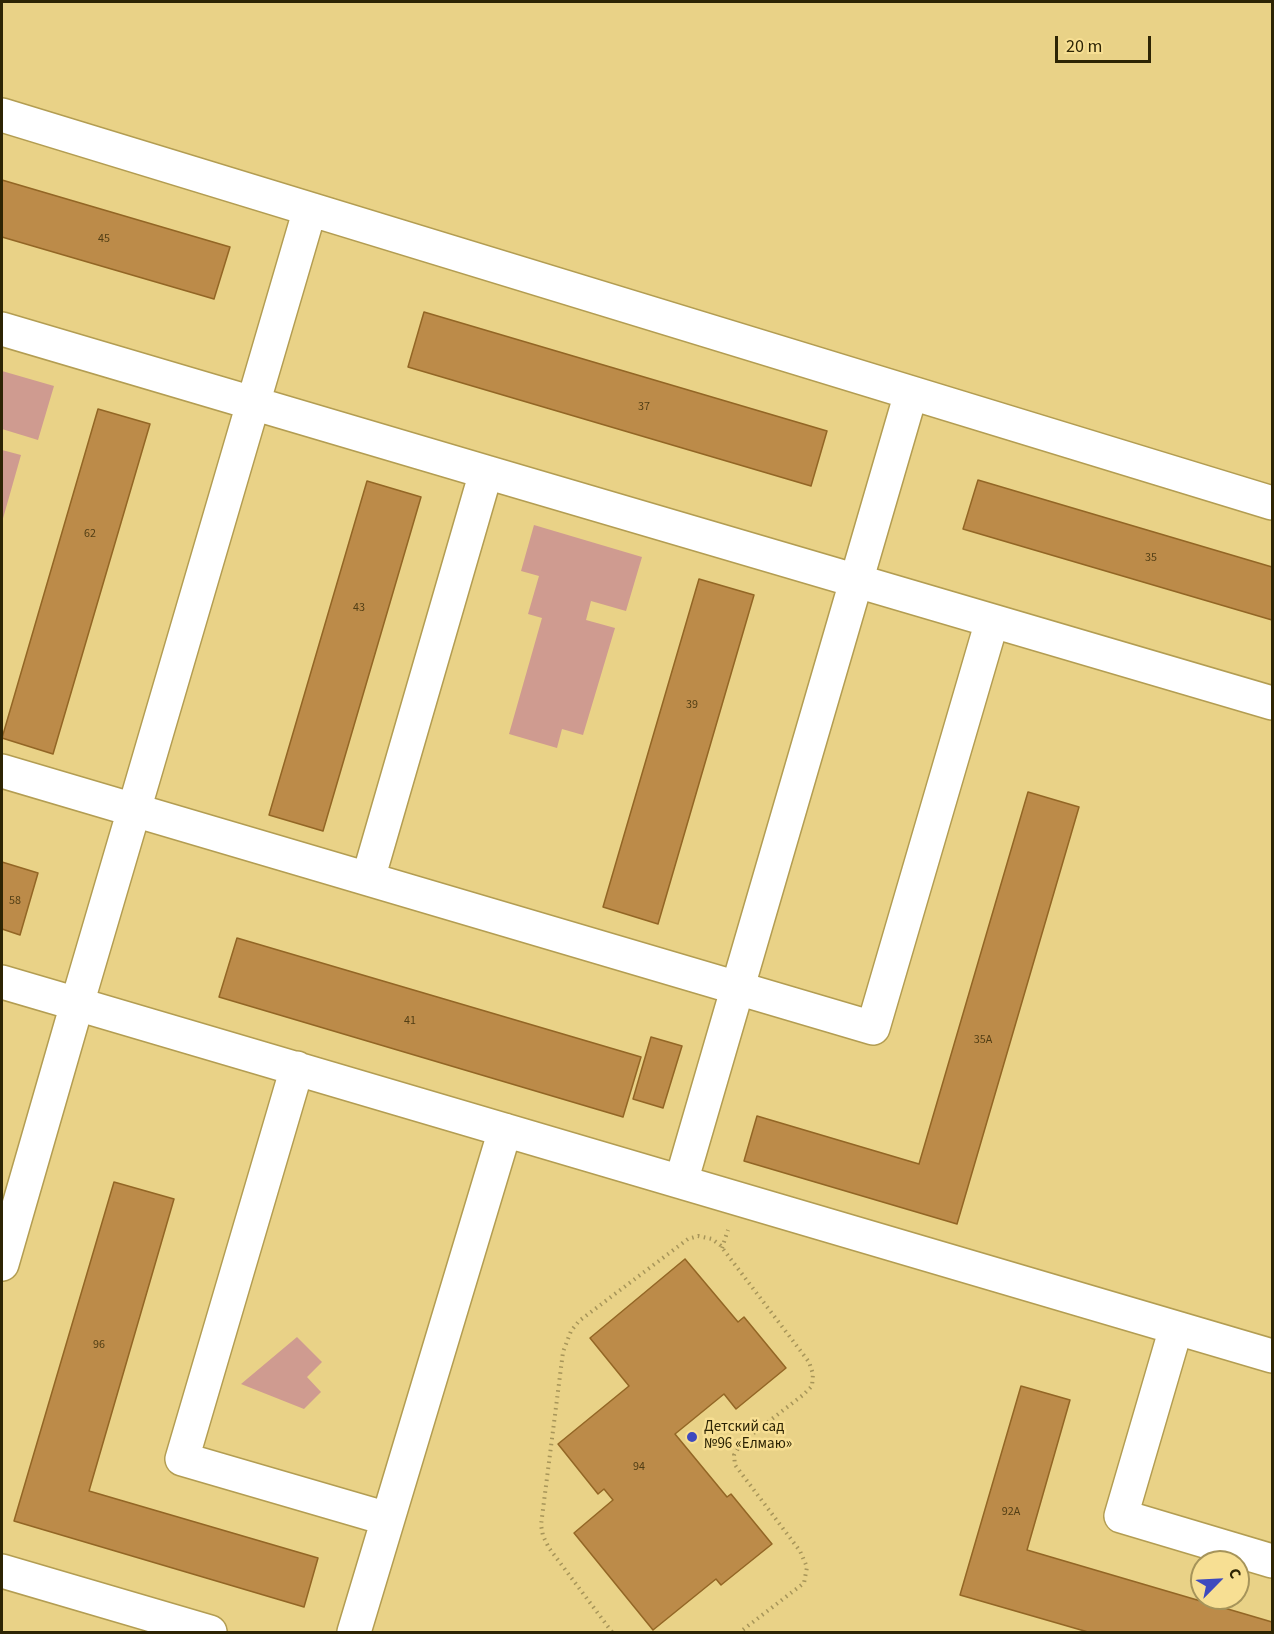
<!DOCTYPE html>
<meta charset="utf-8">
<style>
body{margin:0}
#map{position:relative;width:1274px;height:1634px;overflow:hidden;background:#e9d287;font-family:"Source Sans 3",sans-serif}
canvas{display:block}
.frame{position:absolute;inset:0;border:3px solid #2d2404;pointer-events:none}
.north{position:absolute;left:1190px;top:1550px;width:60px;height:60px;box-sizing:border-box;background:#f7df93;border:2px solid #a6945a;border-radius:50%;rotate:66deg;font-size:16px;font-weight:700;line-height:24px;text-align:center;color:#2d2404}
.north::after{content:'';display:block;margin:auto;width:21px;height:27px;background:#3e4abe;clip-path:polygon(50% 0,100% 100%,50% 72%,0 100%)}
.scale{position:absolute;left:1055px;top:36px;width:96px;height:27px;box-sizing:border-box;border:3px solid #2d2404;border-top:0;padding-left:8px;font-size:18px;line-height:21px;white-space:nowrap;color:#2d2404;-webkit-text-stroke:4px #f7df93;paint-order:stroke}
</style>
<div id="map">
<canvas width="1274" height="1634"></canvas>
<div class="frame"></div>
<div class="north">С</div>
<div class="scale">20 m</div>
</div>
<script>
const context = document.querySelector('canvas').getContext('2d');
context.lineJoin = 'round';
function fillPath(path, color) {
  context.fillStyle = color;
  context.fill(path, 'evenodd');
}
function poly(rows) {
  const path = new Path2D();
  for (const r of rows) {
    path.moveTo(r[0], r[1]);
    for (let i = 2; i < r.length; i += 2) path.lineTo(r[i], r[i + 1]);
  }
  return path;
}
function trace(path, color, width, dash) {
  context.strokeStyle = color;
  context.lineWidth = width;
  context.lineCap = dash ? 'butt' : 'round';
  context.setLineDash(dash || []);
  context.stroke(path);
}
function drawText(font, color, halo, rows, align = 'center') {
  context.font = font + ' "Source Sans 3",sans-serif';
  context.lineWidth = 5;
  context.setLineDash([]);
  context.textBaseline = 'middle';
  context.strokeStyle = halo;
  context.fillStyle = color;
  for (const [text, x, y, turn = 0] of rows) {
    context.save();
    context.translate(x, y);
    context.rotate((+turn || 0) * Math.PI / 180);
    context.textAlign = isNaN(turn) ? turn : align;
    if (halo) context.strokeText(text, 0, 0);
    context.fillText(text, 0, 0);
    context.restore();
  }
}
const green = poly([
 [2,371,54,386,38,440,2,429],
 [2,450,21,455,2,522],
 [534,525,642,557,626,611,591,601,586,620,615,628,583,735,562,729,557,748,509,734,542,618,528,614,539,576,521,571],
 [297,1337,322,1362,307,1377,321,1392,304,1409,241,1384]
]);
const building = poly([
 [2,180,230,247,214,299,2,237,2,180],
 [424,312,827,431,811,486,408,367,424,312],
 [98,409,150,424,53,754,2,738,98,409],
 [978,480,1272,567,1272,620,963,529,978,480],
 [367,481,421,497,323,831,269,815,367,481],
 [699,579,754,595,658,924,603,907,699,579],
 [1028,792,1079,807,957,1224,744,1161,757,1116,919,1164,1028,792],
 [2,862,38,873,20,935,2,929,2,862],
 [237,938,641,1057,623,1117,219,997,237,938],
 [651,1037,682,1046,663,1108,633,1099,651,1037],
 [114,1182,174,1199,89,1491,318,1558,304,1607,14,1521,114,1182],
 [685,1259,738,1322,744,1317,786,1368,736,1409,724,1394,675,1434,727,1497,731,1494,772,1544,721,1585,716,1579,653,1630,574,1533,613,1500,604,1489,598,1494,558,1444,629,1386,590,1338,685,1259],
 [1021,1386,1070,1400,1027,1550,1272,1622,1272,1632,1088,1632,960,1595,1021,1386]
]);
const path = poly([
 [722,1248,728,1230],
 [612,1632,549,1548,543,1536,541,1525,563,1352,571,1331,579,1321,688,1239,698,1236,712,1239,720,1245,809,1362,813,1374,812,1386,803,1395,742,1442,734,1455,735,1465,800,1551,807,1567,804,1583,740,1632]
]);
const minor = poly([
 [2,115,1272,503],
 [2,329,486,472,368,879,134,810,77,1004,2,982],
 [486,472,1272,703],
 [2,771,134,810,310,209],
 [368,879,873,1028,992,621],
 [297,1068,182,1459,388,1519],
 [681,1182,1272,1356],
 [2,1264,77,1004,681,1182,911,393],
 [1176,1328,1121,1516,1272,1561],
 [2,1571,210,1632],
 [354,1632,505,1130]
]);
const markers = [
 [692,1437,6,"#3e4abe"]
];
const numberNames = [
 ["45",104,239],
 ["37",644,407],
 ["62",90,534],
 ["35",1151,558],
 ["43",359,608],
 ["39",692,705],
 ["58",15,901],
 ["41",410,1021],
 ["35А",983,1040],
 ["96",99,1345],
 ["94",639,1467],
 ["92А",1011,1512]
];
const poiNames = [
 ["Детский сад",704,1428],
 ["№96 «Елмаю»",704,1445]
];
fillPath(green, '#cf9b90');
fillPath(building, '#bc8b49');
trace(building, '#936625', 1.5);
trace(minor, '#b39d52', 36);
trace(path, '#a79559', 4, [1.5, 4.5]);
trace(minor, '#fff', 33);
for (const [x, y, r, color] of markers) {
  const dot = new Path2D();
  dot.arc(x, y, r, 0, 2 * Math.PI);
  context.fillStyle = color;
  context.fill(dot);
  trace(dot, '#f7df93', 2);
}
drawText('12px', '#513e15', null, numberNames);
drawText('15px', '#2d2404', '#f7df93', poiNames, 'left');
</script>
